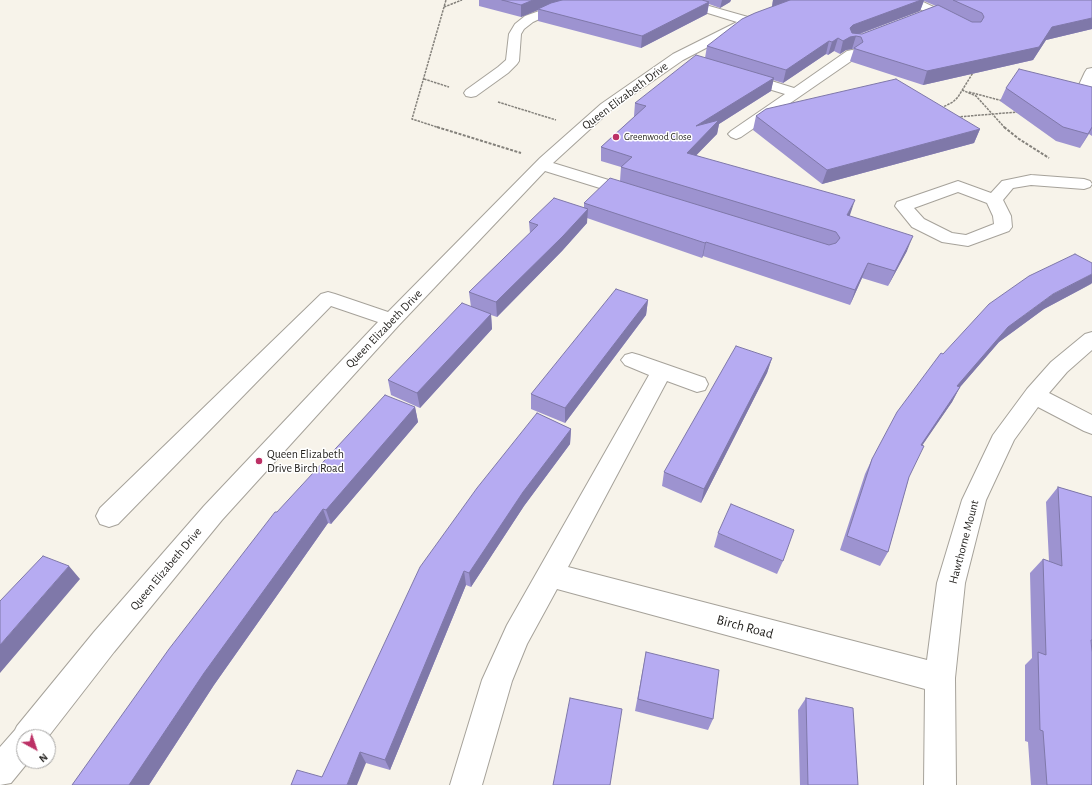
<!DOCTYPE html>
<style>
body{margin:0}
#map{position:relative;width:1092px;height:785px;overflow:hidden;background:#f7f3ea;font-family:"Alegreya Sans",sans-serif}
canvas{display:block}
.north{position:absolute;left:16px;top:729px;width:40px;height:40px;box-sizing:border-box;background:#fff;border:1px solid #a6a5a4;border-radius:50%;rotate:140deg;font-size:11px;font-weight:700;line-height:16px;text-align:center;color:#211f1c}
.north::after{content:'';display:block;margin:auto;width:14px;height:18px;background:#bc3065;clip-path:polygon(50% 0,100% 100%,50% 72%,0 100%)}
</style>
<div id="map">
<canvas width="1092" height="785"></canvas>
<div class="north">N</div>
</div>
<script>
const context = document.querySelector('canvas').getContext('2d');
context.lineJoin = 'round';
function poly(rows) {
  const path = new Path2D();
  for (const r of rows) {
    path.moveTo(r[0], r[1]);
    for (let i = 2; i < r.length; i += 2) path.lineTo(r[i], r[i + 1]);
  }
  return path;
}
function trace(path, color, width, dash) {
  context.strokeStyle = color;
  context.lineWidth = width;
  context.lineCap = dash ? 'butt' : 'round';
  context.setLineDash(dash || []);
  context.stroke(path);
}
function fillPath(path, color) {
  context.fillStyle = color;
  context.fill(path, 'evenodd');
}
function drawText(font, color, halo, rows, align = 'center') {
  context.font = font + ' "Alegreya Sans",sans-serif';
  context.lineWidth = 3;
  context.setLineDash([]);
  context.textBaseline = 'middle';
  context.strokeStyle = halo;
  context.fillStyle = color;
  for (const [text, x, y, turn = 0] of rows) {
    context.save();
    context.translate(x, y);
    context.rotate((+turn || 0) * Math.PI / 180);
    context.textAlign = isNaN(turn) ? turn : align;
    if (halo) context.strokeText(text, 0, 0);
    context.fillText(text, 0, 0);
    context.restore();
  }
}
const pathFar1 = poly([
 [444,7,462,0],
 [424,79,449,87],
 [962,90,976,96,1005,128],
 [969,92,1003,101],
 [498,102,556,120],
 [941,108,953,102,958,97,974,71],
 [957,117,1018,112],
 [440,128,412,119,446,0]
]);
const path = poly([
 [437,127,521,153],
 [1004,127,1019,139,1049,158]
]);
const minor = poly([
 [575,0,593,0,591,2,550,14,533,22,524,29,521,34,519,61,517,64,508,73,476,96,471,97,466,96,464,93,466,90,498,67,506,60,509,34,515,24,525,16,542,10,575,0],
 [670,0,688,0,748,17,795,0,812,0,810,2,752,24,683,60,611,110,553,163,638,189,640,193,638,197,632,198,545,171,399,325,222,520,114,652,48,737,24,737,24,761,29,761,11,783,0,785,0,747,15,730,17,726,94,632,204,506,378,322,331,306,118,524,109,527,100,524,96,516,100,508,321,294,328,292,335,294,388,312,540,158,601,104,673,54,737,22,672,2,670,0],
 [904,0,919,0,959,19,961,22,959,25,951,25,906,2,904,0],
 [852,50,857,51,858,54,857,57,741,137,736,139,731,137,728,134,731,131,785,94,739,80,737,77,739,74,749,74,794,88,847,51,852,50],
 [1092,68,1092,87,1090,90,1085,91,1080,90,1078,87,1085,72,1087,69,1092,68],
 [1031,175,1084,179,1090,181,1092,184,1090,187,1084,189,1031,185,1013,188,1003,200,1011,216,1012,227,1009,231,968,246,942,242,912,227,895,206,897,202,958,181,991,193,1002,181,1031,175],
 [958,192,987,203,993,216,994,224,966,235,952,233,924,219,914,208,958,192],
 [1092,332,1092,350,1067,372,1049,393,1092,415,1092,434,1084,431,1038,407,1014,440,986,500,965,583,955,678,956,785,924,785,925,689,557,589,527,644,512,681,482,785,450,785,482,680,507,625,649,375,625,365,621,360,625,355,632,353,639,355,705,378,708,384,705,390,697,392,667,381,568,567,927,660,937,583,962,500,993,435,1027,389,1051,362,1085,334,1092,332]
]);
const wall = poly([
 [479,0,731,0,730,2,720,8,709,4,707,14,641,48,538,21,538,10,521,17,479,6],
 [773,0,1092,0,1092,29,1046,40,1033,60,923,85,852,62,850,61,854,49,852,49,846,50,840,54,834,51,828,55,826,54,783,83,773,80,771,91,719,124,717,134,696,155,850,215,849,216,907,251,888,286,862,278,850,305,703,256,702,258,587,218,587,223,562,251,497,317,491,315,492,329,420,408,391,395,388,380,471,307,469,292,530,233,529,222,584,207,584,203,620,181,621,167,601,161,601,147,634,117,634,116,635,103,705,58,707,46,772,7],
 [924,1,936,6,862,34,860,34,920,11],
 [1092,87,1092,136,1089,134,1080,148,1056,141,1000,101,1006,88],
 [756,116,980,129,974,143,822,184,753,130],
 [1091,284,1044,309,999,342,960,387,952,402,922,445,909,477,888,552,880,566,840,550,865,474,872,459,943,354],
 [648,300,646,315,565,423,531,409,531,394],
 [772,358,767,373,701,503,662,486,664,472],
 [415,407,418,422,331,524,328,523,214,685,149,785,72,785,277,512],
 [537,413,571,429,570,444,524,506,471,587,466,585,390,770,366,763,322,777],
 [1058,487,1092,497,1092,785,1031,785,1028,742,1025,741,1025,665,1032,658,1030,573,1043,559,1049,561,1046,502],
 [718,533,783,561,777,574,714,547],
 [646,652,713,719,708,730,635,711],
 [806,698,858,785,800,785,798,710]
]);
const shadedWall = poly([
 [533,0,570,0,538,9,538,10,521,17,521,5],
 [722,0,731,0,730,2,720,8],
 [773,0,791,0,772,7],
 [921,0,924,0,920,11,853,36,856,36,852,49,846,50,840,54,843,41,850,28,853,25],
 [709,2,707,14,641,48,642,36],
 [1092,18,1092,29,1046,40,1033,60,923,85,927,71,1052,27],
 [838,38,834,51,828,55,832,42],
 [829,41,826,54,783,83,786,70],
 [774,78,771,91,719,124,717,134,685,167,687,153,696,126],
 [1092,127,1092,128,1080,148],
 [980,129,974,143,822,184,827,170],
 [855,200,850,215,842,230,847,215],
 [588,209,587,223,562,251,497,317,496,302],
 [913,236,907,251,888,286,895,271],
 [706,242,703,256,702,258,705,243],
 [868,263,862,278,850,305,855,290],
 [1092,274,1092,283,1091,284,1044,309,999,342,948,401,957,386,1008,327,1053,294],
 [648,300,646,315,565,423,565,408],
 [491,314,492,329,420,408,417,393],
 [772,358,767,373,701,503,704,489],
 [960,387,952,402,913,459,921,445],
 [415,407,418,422,331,524,326,510],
 [571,429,570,444,524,506,471,587,469,573,523,492],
 [323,509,328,523,214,685,149,785,129,785,204,673],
 [69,566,80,579,0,673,0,645],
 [464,571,466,585,390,770,385,760],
 [360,752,366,763,357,785,347,785]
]);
const building = poly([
 [502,0,533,0,521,5,502,0],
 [562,0,702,0,709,2,642,36,538,9,551,3,562,0],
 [790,0,921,0,853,25,850,28,852,33,862,34,938,5,972,22,981,22,984,17,982,13,953,0,1092,0,1092,18,1052,27,1039,47,927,71,856,49,854,48,863,42,861,37,856,36,850,37,843,41,838,38,832,42,829,41,786,70,707,46,742,19,755,13,790,0],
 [696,55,774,78,696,126,719,120,687,153,855,200,847,215,913,236,895,271,868,263,855,290,706,242,705,243,584,203,610,178,829,245,836,243,840,238,836,232,621,167,632,157,601,147,646,106,635,103,696,55],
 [1019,69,1092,87,1092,127,1088,134,1063,127,1006,88,1019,69],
 [896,79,980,129,827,170,756,116,766,109,896,79],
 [554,198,588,209,563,236,496,302,469,292,538,225,529,222,554,198],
 [1075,254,1092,263,1092,274,1053,294,1008,327,957,386,960,387,921,445,924,446,909,477,888,552,847,536,872,459,897,412,941,353,943,354,989,304,1029,276,1075,254],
 [616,289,648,300,565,408,531,394,616,289],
 [462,303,491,314,417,393,388,380,462,303],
 [736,346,772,358,704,489,664,472,736,346],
 [385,395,415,407,326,510,323,509,204,673,129,785,72,785,169,649,275,512,277,512,385,395],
 [537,413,571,429,523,492,469,573,464,571,385,760,360,752,347,785,291,785,297,770,322,777,420,567,477,488,537,413],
 [1058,487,1092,497,1092,640,1091,640,1092,652,1092,785,1047,785,1043,731,1040,730,1038,652,1046,655,1043,559,1062,566,1058,487],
 [731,504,794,530,783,561,718,533,731,504],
 [43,556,69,566,0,645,0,601,43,556],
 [646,652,719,670,713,719,638,699,646,652],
 [570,698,622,709,610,785,553,785,570,698],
 [806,698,853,708,858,785,808,785,806,698]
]);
const markers = [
 [616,137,4,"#bc3065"],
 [259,461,4,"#bc3065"]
];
const farPoinames = [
 ["Greenwood Close",624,137]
];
const streetNames = [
 ["Queen Elizabeth Drive",625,96,-37],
 ["Queen Elizabeth Drive",384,329,-46],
 ["Hawthorne Mount",964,542,-75],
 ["Queen Elizabeth Drive",166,569,-50]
];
const poiNames = [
 ["Queen Elizabeth",267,454],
 ["Drive Birch Road",267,468]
];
const nearStreetnames = [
 ["Birch Road",745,627,15]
];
trace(minor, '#a6a29a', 2);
trace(pathFar1, '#84817b', 1.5, [2.5, 1]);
trace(path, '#84817b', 2, [3, 1.5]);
fillPath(minor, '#fff');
fillPath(wall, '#9d93d0');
fillPath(shadedWall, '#7f78a9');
fillPath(building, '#b6abf2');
trace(building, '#7f78a9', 1);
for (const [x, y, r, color] of markers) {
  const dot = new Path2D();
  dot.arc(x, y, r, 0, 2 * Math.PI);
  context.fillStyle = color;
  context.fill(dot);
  trace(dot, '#fff', 1.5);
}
drawText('10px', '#211f1c', '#fff', farPoinames, 'left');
drawText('12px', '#211f1c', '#fff', streetNames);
drawText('12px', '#211f1c', '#fff', poiNames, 'left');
drawText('14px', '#211f1c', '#fff', nearStreetnames);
</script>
